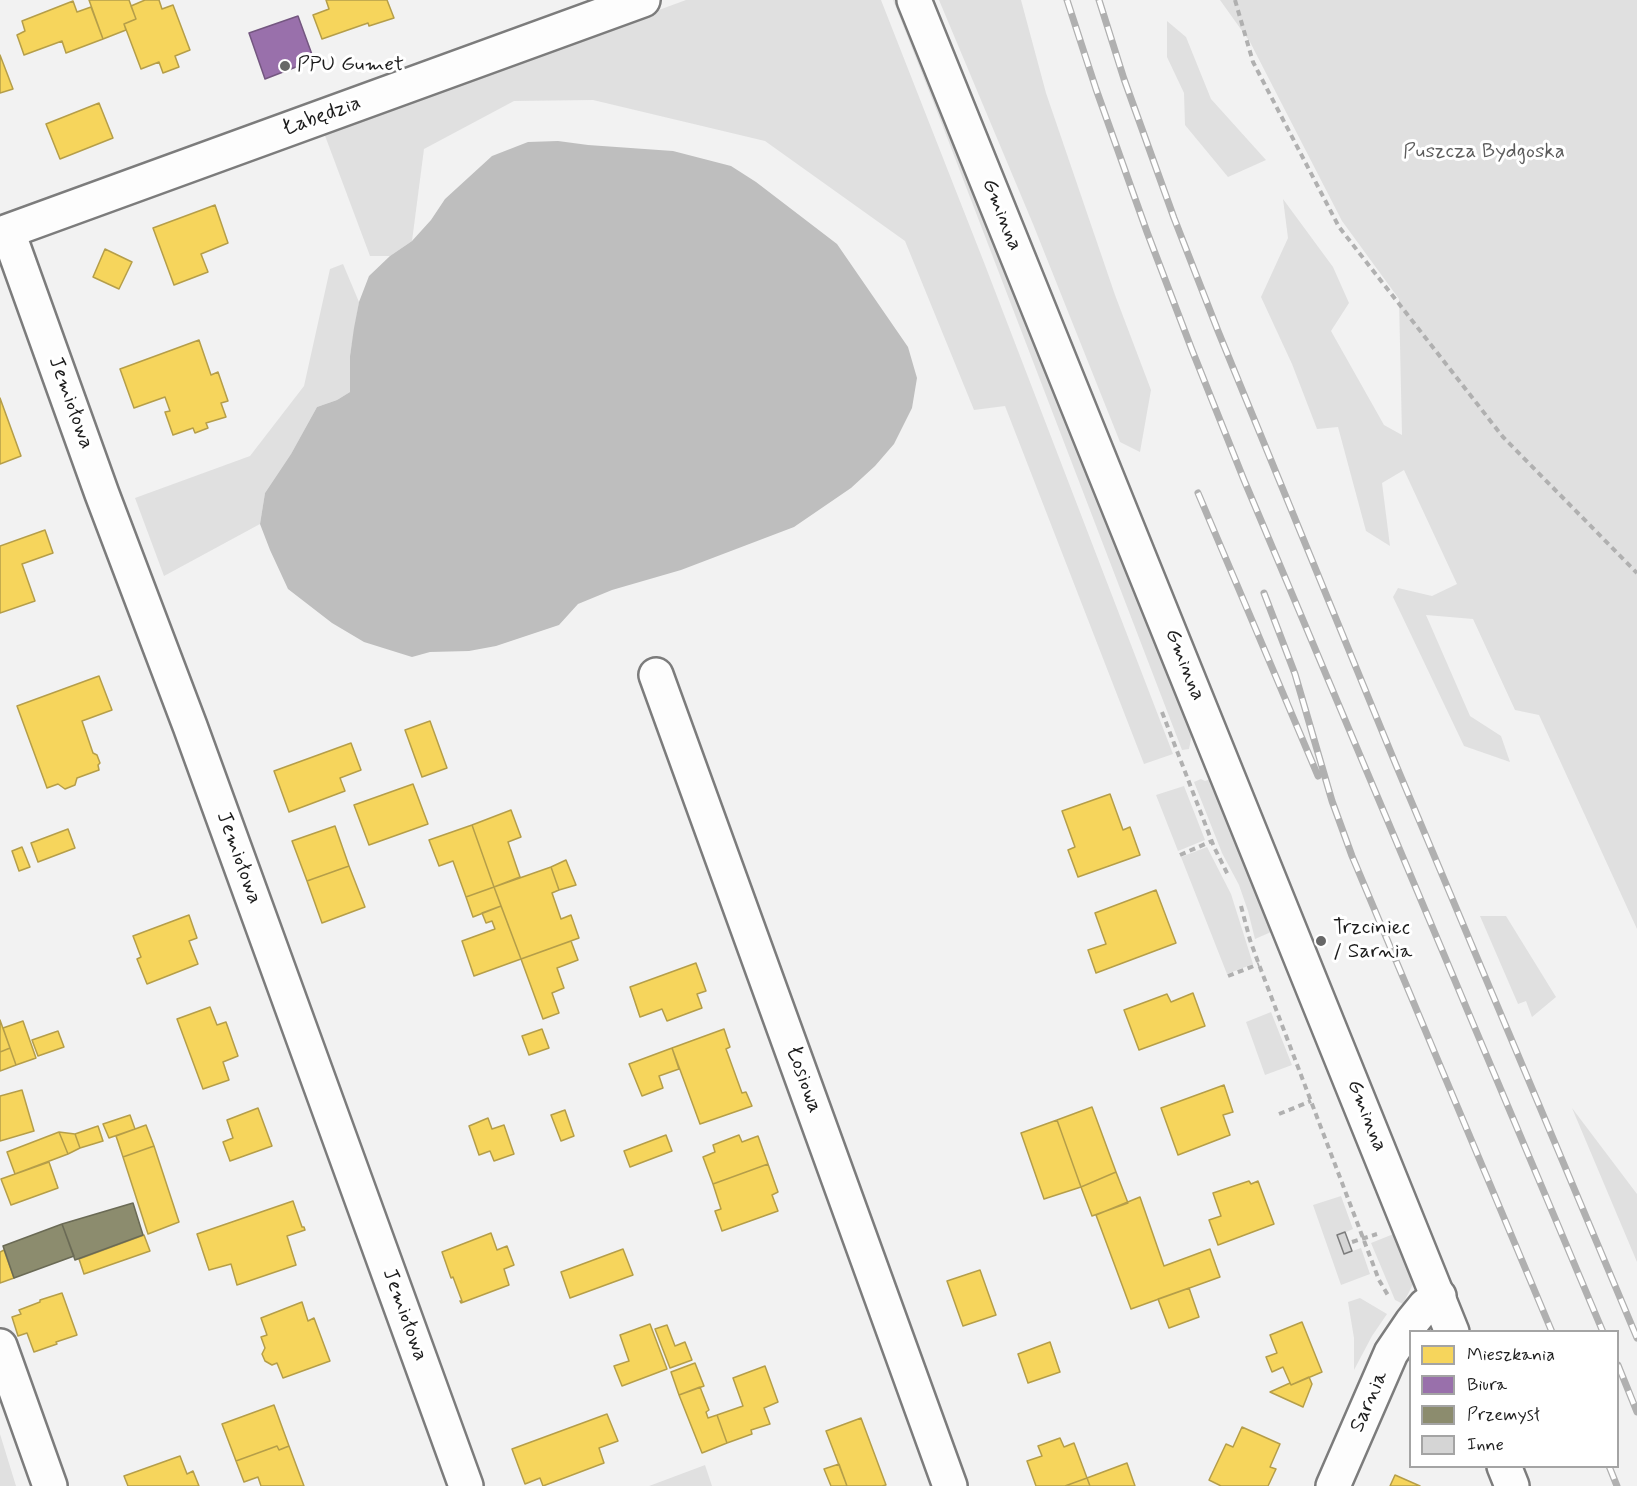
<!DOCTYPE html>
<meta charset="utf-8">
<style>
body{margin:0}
#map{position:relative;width:1637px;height:1486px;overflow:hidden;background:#f2f2f2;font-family:Mynerve,sans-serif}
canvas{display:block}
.legend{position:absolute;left:1409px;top:1330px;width:210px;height:138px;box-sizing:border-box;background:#fff;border:2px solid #a4a4a4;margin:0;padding:8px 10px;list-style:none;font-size:18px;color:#1c1c1c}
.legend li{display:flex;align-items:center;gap:12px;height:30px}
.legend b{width:30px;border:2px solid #a4a4a4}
</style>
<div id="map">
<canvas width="1637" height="1486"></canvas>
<ul class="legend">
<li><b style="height:16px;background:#f6d55c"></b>Mieszkania</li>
<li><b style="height:16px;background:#9970ab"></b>Biura</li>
<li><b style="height:16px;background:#8c8c6e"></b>Przemysł</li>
<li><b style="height:16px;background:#d5d5d5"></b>Inne</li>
</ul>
</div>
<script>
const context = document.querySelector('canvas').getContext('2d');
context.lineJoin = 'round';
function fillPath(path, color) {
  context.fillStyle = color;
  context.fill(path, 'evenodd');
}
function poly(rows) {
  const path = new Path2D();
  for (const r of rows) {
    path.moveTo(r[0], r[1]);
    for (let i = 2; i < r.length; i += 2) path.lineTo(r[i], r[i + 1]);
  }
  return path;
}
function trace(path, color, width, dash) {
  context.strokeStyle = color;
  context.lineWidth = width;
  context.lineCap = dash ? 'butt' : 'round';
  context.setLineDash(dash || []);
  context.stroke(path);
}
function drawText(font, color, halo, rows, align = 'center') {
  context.font = font + ' Mynerve,sans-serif';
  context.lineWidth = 6;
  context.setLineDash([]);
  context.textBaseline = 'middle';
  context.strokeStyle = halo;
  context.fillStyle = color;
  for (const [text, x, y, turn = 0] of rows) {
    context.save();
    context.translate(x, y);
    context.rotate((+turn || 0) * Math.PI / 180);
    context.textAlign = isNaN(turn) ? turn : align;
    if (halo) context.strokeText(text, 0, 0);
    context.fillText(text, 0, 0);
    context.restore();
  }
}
const green = poly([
 [686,0,881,0,985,265,1173,754,1144,764,1005,406,974,410,905,241,765,141,593,100,514,101,424,149,412,241,390,256,370,256,324,133],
 [893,0,897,0,925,68,1192,734,1189,749,1182,750,940,119],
 [939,0,1021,0,1046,93,1115,295,1151,390,1140,452,1120,442,1033,224],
 [1220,0,1637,0,1637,929,1539,715,1515,710,1473,619,1426,615,1470,716,1501,736,1510,762,1464,746,1393,597,1398,588,1432,596,1457,584,1404,470,1382,483,1390,546,1366,531,1338,427,1317,429,1292,364,1261,297,1288,238,1283,199,1333,267,1349,303,1331,331,1384,425,1402,435,1399,299,1342,221,1250,42],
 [1167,21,1186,37,1211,99,1266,160,1228,177,1185,125,1184,93,1167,57],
 [343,264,359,302,350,356,350,392,337,400,317,407,291,454,265,493,260,524,164,576,135,498,250,456,304,386,330,269],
 [1201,779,1205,781,1211,779,1271,932,1255,939,1248,911,1239,885,1222,853,1194,782],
 [1184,786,1205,840,1178,851,1156,795],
 [1207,847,1231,894,1253,964,1227,974,1181,857],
 [1480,916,1506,916,1556,997,1532,1017,1526,1001,1518,1004],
 [1271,1012,1292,1065,1265,1075,1246,1022],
 [1572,1108,1637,1194,1637,1262],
 [1341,1196,1353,1229,1337,1236,1344,1254,1361,1248,1370,1274,1341,1285,1313,1205],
 [1396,1233,1414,1282,1403,1304,1395,1300,1371,1243],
 [1360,1298,1387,1314,1372,1336,1354,1370,1354,1338,1348,1302],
 [0,1434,16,1486,0,1486],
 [705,1465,712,1486,649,1486]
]);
const water = poly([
 [558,141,588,145,673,151,731,166,756,182,837,244,908,347,917,378,912,408,894,444,875,466,851,488,794,527,681,570,612,590,578,604,559,625,496,646,469,651,430,652,412,657,364,642,332,623,288,589,270,550,260,524,265,493,291,454,317,407,337,400,350,392,350,356,354,328,359,302,369,276,390,256,412,241,431,220,445,199,492,156,528,142]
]);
const homes = poly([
 [89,0,129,0,136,19,124,24,126,30,103,39,89,0],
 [145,0,159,0,162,9,173,5,190,50,175,56,179,67,163,73,159,62,141,69,124,24,136,19,131,6,145,0],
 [326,0,387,0,394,18,369,26,368,23,322,39,313,15,329,9,326,0],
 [73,1,77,12,91,7,103,39,66,53,62,41,24,55,17,35,25,31,22,21,73,1],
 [0,55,13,89,0,93,0,55],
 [99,103,113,138,60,159,46,124,99,103],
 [215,205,228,243,201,254,208,272,174,285,153,228,215,205],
 [105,249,132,262,119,289,93,277,105,249],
 [199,340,211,375,218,372,228,401,221,403,226,417,206,423,208,428,195,433,193,428,173,435,165,412,170,411,165,397,134,408,120,369,199,340],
 [0,398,21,456,0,464,0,398],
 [45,530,53,553,22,564,35,601,0,613,0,546,45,530],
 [99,676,112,710,82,721,93,753,97,755,100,763,98,765,99,770,77,778,75,785,65,789,58,784,47,788,17,706,99,676],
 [430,721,447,768,422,777,405,730,430,721],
 [351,743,361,770,340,778,345,791,289,812,274,771,351,743],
 [413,784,428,824,369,845,354,805,413,784],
 [1110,794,1123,830,1130,827,1140,855,1078,877,1068,850,1075,847,1062,811,1110,794],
 [511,810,521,837,508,842,520,877,494,887,472,825,511,810],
 [472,825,494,887,466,897,453,861,439,866,429,840,472,825],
 [335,826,349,866,307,881,292,841,335,826],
 [68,829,75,848,38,862,31,843,68,829],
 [22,847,30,867,19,871,12,851,22,847],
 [566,860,576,885,559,890,551,867,566,860],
 [349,866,365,907,322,923,307,881,349,866],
 [551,867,559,890,552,893,561,919,571,915,579,938,521,959,494,887,551,867],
 [494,887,501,906,473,917,466,897,494,887],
 [1156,890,1176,943,1096,973,1088,950,1106,944,1095,913,1156,890],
 [501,906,521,959,474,976,462,941,495,929,492,921,486,923,482,913,501,906],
 [189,915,197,938,189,941,198,964,147,984,137,959,141,957,133,936,189,915],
 [571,941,578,960,557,968,564,988,552,993,559,1013,543,1019,521,959,571,941],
 [696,963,706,991,697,994,702,1008,667,1021,662,1009,640,1017,630,987,696,963],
 [1193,993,1205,1026,1139,1050,1124,1010,1167,994,1171,1002,1193,993],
 [210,1007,217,1025,226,1022,238,1056,223,1062,229,1080,203,1089,177,1019,210,1007],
 [0,1020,10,1048,0,1052,0,1020],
 [23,1021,36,1058,16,1065,3,1028,23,1021],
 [542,1029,549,1048,529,1055,522,1036,542,1029],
 [724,1029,730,1047,726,1049,742,1093,746,1092,752,1106,700,1124,672,1048,724,1029],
 [58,1031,64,1047,38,1056,32,1040,58,1031],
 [10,1048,16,1065,0,1071,0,1052,10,1048],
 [672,1048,679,1069,659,1076,663,1088,642,1096,629,1064,672,1048],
 [1224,1085,1233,1112,1223,1115,1230,1135,1178,1155,1161,1108,1224,1085],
 [22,1090,34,1131,0,1141,0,1096,22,1090],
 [1092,1107,1116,1172,1081,1187,1057,1120,1092,1107],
 [258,1108,272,1146,230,1161,223,1142,233,1138,227,1120,258,1108],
 [565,1110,574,1136,561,1141,551,1115,565,1110],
 [130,1115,135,1129,109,1138,103,1124,130,1115],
 [488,1118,492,1129,504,1125,514,1154,494,1161,490,1151,479,1155,469,1126,488,1118],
 [1057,1120,1081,1187,1044,1199,1021,1133,1057,1120],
 [146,1125,154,1146,123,1157,116,1136,146,1125],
 [98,1126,103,1141,80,1148,75,1134,98,1126],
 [59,1132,68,1154,15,1174,7,1152,59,1132],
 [59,1132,75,1134,80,1148,68,1154,59,1132],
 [666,1135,672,1151,630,1167,624,1151,666,1135],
 [739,1135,742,1142,758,1136,768,1164,713,1184,703,1157,715,1152,713,1145,739,1135],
 [154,1146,179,1222,148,1234,123,1157,154,1146],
 [49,1162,58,1188,11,1205,1,1179,49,1162],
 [768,1164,778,1192,772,1195,778,1211,722,1231,715,1211,721,1209,713,1184,768,1164],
 [1116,1172,1128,1203,1092,1216,1081,1187,1116,1172],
 [1249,1181,1251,1184,1258,1181,1274,1224,1218,1245,1209,1220,1221,1216,1213,1193,1249,1181],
 [1140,1197,1164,1266,1210,1249,1220,1277,1131,1309,1096,1215,1140,1197],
 [293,1201,302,1227,304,1227,305,1230,287,1236,296,1265,237,1285,231,1264,209,1270,197,1234,293,1201],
 [491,1233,497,1250,507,1246,514,1265,504,1269,509,1285,461,1303,460,1301,462,1301,453,1277,451,1278,442,1252,491,1233],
 [144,1235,150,1251,84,1274,79,1259,144,1235],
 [623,1249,633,1275,570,1298,561,1272,623,1249],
 [4,1250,14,1278,0,1283,0,1252,4,1250],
 [980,1270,996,1315,963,1326,947,1281,980,1270],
 [1189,1288,1199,1317,1169,1328,1158,1299,1189,1288],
 [62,1293,77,1335,56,1342,57,1344,34,1352,27,1333,18,1336,12,1317,21,1314,19,1310,40,1302,40,1300,62,1293],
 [302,1302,308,1321,314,1318,330,1361,283,1378,277,1363,272,1365,265,1361,262,1354,265,1348,261,1337,267,1335,261,1318,302,1302],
 [1302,1322,1322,1372,1291,1385,1283,1367,1272,1372,1266,1357,1277,1353,1270,1335,1302,1322],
 [650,1324,667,1369,622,1386,614,1366,629,1361,620,1335,650,1324],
 [667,1325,675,1346,685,1342,692,1360,670,1368,655,1329,667,1325],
 [1050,1342,1060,1372,1028,1383,1018,1354,1050,1342],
 [695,1363,704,1386,679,1395,671,1372,695,1363],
 [765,1366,778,1402,764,1408,770,1424,751,1430,752,1434,727,1443,717,1415,743,1406,733,1378,765,1366],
 [1309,1377,1312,1384,1303,1407,1270,1392,1290,1383,1291,1385,1309,1377],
 [700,1387,709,1410,706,1412,708,1418,717,1415,727,1443,702,1453,679,1395,700,1387],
 [274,1405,289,1446,279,1450,277,1446,236,1461,222,1424,274,1405],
 [607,1414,618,1441,599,1448,604,1463,543,1486,540,1478,525,1484,512,1449,607,1414],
 [861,1418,886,1485,882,1486,847,1486,826,1431,861,1418],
 [1242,1427,1280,1444,1270,1467,1276,1469,1268,1486,1221,1486,1209,1480,1226,1444,1233,1447,1242,1427],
 [1060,1438,1064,1447,1074,1443,1087,1478,1065,1486,1036,1486,1027,1461,1042,1456,1038,1446,1060,1438],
 [277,1446,279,1450,289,1446,304,1486,261,1486,258,1477,244,1482,236,1461,277,1446],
 [180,1456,187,1474,193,1471,199,1486,128,1486,124,1476,180,1456],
 [1127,1463,1135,1486,1090,1486,1087,1478,1127,1463],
 [839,1464,847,1486,831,1486,824,1469,839,1464],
 [1395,1475,1420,1486,1390,1486,1395,1475],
 [1087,1478,1090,1486,1065,1486,1087,1478]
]);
const offices = poly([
 [298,16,314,60,265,79,249,33,298,16]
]);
const industry = poly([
 [133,1203,143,1235,75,1260,62,1224,133,1203],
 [62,1224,74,1256,14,1278,3,1246,62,1224]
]);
const building = poly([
 [1345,1232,1352,1251,1344,1254,1337,1235,1345,1232]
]);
const path = poly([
 [1235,0,1253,62,1339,227,1503,437,1637,573],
 [1162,712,1214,847,1229,877],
 [1180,855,1212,841],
 [1241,906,1250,940,1258,962,1379,1280,1389,1297],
 [1228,976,1259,964],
 [1279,1114,1311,1101],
 [1352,1242,1377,1234]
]);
const minor = poly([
 [8,232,102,494,190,726,344,1150,466,1486],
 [0,234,643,0],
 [656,675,950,1486],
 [0,1346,50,1486],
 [1333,1486,1391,1353,1412,1322,1425,1306,1439,1296]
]);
const tertiary = poly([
 [914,0,1452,1332],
 [1504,1466,1512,1486]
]);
const rail = poly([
 [1067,0,1096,89,1147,232,1192,350,1244,480,1603,1332],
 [1099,0,1124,79,1174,218,1218,331,1396,765,1637,1338],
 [1198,493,1318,776],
 [1264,593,1295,674,1332,801,1352,856,1552,1332],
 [1618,1365,1637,1412],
 [1609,1466,1617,1486]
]);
const markers = [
 [285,66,6,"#676767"],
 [1321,941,6,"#676767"]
];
const poiNames = [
 ["PPU Gumet",297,66],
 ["Trzciniec",1333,929],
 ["/ Sarnia",1333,953]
];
const streetNames = [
 ["Łabędzia",322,117,-20],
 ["Gminna",1001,215,68],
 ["Jemiołowa",70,403,70],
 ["Gminna",1184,665,68],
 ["Jemiołowa",238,858,70],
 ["Łosiowa",803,1080,70],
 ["Gminna",1366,1116,68],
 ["Jemiołowa",404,1315,70],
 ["Sarnia",1370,1402,-66]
];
const parkNames = [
 ["Puszcza Bydgoska",1484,153]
];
fillPath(green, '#e0e0e0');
fillPath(water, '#bebebe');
fillPath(homes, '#f6d55c');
trace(homes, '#b59e49', 1.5);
fillPath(offices, '#9970ab');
trace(offices, '#745780', 1.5);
fillPath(industry, '#8c8c6e');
trace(industry, '#6a6a55', 1.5);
fillPath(building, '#d5d5d5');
trace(building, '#7c7c7c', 1.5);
trace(minor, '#7c7c7c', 38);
trace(tertiary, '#7c7c7c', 38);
trace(path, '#b0b0b0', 4, [6, 4.5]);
trace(minor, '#fdfdfd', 33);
trace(tertiary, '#fdfdfd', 33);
trace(rail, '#b0b0b0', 7);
trace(rail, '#fff', 4.5, [14]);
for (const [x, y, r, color] of markers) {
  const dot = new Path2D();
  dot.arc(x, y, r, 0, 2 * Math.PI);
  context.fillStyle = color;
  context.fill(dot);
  trace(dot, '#fff', 2);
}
drawText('21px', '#1c1c1c', '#fff', poiNames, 'left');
drawText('21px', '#1c1c1c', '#fff', streetNames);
drawText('21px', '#5c5c5c', '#fff', parkNames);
</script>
